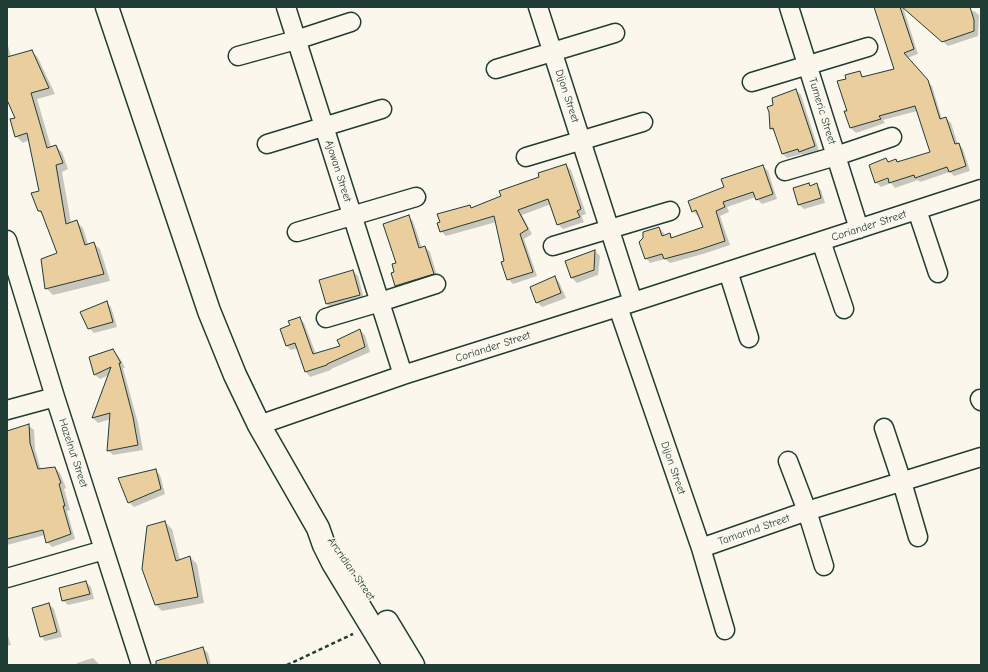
<!DOCTYPE html>
<style>
body{margin:0}
#map{position:relative;width:988px;height:672px;overflow:hidden;background:#fbf7ec;font-family:"Comic Neue",sans-serif}
canvas{display:block}
.frame{position:absolute;inset:0;border:8px solid #1f3d34;pointer-events:none}
</style>
<div id="map">
<canvas width="988" height="672"></canvas>
<div class="frame"></div>
</div>
<script>
const context = document.querySelector('canvas').getContext('2d');
context.lineJoin = 'round';
function fillPath(path, color) {
  context.fillStyle = color;
  context.fill(path, 'evenodd');
}
function poly(rows) {
  const path = new Path2D();
  for (const r of rows) {
    path.moveTo(r[0], r[1]);
    for (let i = 2; i < r.length; i += 2) path.lineTo(r[i], r[i + 1]);
  }
  return path;
}
function trace(path, color, width, dash) {
  context.strokeStyle = color;
  context.lineWidth = width;
  context.lineCap = dash ? 'butt' : 'round';
  context.setLineDash(dash || []);
  context.stroke(path);
}
function drawText(font, color, halo, rows, align = 'center') {
  context.font = font + ' "Comic Neue",sans-serif';
  context.lineWidth = 3;
  context.setLineDash([]);
  context.textBaseline = 'middle';
  context.strokeStyle = halo;
  context.fillStyle = color;
  for (const [text, x, y, turn = 0] of rows) {
    context.save();
    context.translate(x, y);
    context.rotate((+turn || 0) * Math.PI / 180);
    context.textAlign = isNaN(turn) ? turn : align;
    if (halo) context.strokeText(text, 0, 0);
    context.fillText(text, 0, 0);
    context.restore();
  }
}
const shadow = poly([
 [876,7,948,7,951,17,974,11,979,15,978,36,948,46,903,7,918,54,907,58,932,86,942,119,946,118,951,123,958,145,959,144,963,149,970,171,954,176,950,172,920,182,918,180,895,188,891,183,881,187,876,182,886,160,889,163,898,163,931,153,917,111,883,120,885,123,856,133,851,128,846,112,848,111,847,79,859,72,864,77,895,69],
 [892,176,893,177,877,183,877,181],
 [7,42,11,57,32,51,38,58,55,94,37,99,51,147,55,146,62,152,68,169,62,172,71,223,77,222,83,228,88,244,93,243,100,249,110,281,53,295,46,288,59,254,44,216,39,211,40,192,29,140,23,143,16,136,17,119,7,98],
 [796,90,801,95,819,151,804,156,802,154,787,158,783,154,776,133,771,129,770,112,774,105],
 [566,165,571,170,586,214,581,216,584,222,563,229,558,224,551,204,522,215,532,234,524,239,537,276,513,284,508,279,506,262,496,222,446,236,441,231,470,206,473,209,502,196],
 [763,166,768,171,777,199,762,204,757,199,756,197,727,207,729,212,720,216,730,245,703,254,670,263,665,259,650,263,646,258,659,228,664,233,664,236,670,234,673,238,704,228,699,216,698,216,693,211,725,188],
 [809,185,811,187,816,185,821,190,825,203,804,209,799,205],
 [408,217,413,221,422,248,425,247,430,252,438,279,401,290,396,286,396,272,397,264],
 [595,251,600,256,598,275,577,283,572,278],
 [353,271,358,276,364,299,332,309,327,304,320,281],
 [554,277,559,282,566,298,542,307,537,302],
 [106,303,111,307,117,327,94,333,89,328],
 [299,318,304,323,316,354,341,347,360,330,365,335,370,352,331,369,331,370,310,377,306,372,298,348,291,350,286,345,291,326],
 [113,350,121,360,125,368,123,368,138,423,143,450,113,455,108,450,111,419,98,423,93,418,109,375,100,379,95,375,90,357],
 [29,426,34,430,35,449,41,470,55,468,60,473,66,488,64,489,70,510,67,511,75,539,52,547,47,542,45,535,7,545,7,432],
 [155,470,160,475,165,494,134,507,129,502],
 [165,522,172,529,180,561,190,557,197,564,204,603,162,611,156,605],
 [86,582,91,587,94,599,68,605,63,600],
 [49,604,54,609,62,637,45,641,41,636],
 [7,633,11,645,7,646],
 [203,648,208,653,211,665,180,665],
 [93,658,98,663,99,665,74,665,77,664,77,663]
]);
const building = poly([
 [874,7,900,7,914,49,904,53,928,80,940,119,946,117,955,144,959,143,966,166,949,172,947,167,915,178,914,175,889,183,888,178,875,183,869,165,886,158,888,162,896,159,897,162,930,152,915,106,879,116,881,119,850,128,844,111,847,111,837,81,846,79,845,75,860,71,862,77,894,69,874,7],
 [902,7,970,7,974,20,974,31,942,42,902,7],
 [32,50,49,88,31,93,47,148,56,145,63,163,56,165,66,224,77,220,85,245,94,242,104,274,45,289,41,259,57,253,41,211,38,211,31,193,39,191,27,133,15,137,10,119,15,118,7,100,7,57,32,50],
 [796,89,815,146,799,152,798,149,782,154,773,128,770,129,769,112,767,107,773,105,772,98,796,89],
 [566,164,581,209,577,211,580,217,557,225,548,199,518,210,528,229,520,234,533,272,507,280,501,262,504,261,494,216,440,232,437,223,440,222,437,214,470,205,471,208,501,196,499,191,539,177,538,173,566,164],
 [763,165,773,194,756,200,753,192,723,202,725,207,716,211,725,241,698,250,664,259,662,254,645,259,639,242,643,238,643,232,659,227,662,236,670,233,671,238,703,227,696,210,692,212,688,201,724,187,721,179,763,165],
 [809,183,810,186,817,183,821,198,798,205,793,188,809,183],
 [409,215,419,248,425,246,434,274,395,286,391,273,394,272,392,264,396,263,383,224,409,215],
 [595,250,594,270,571,278,565,261,595,250],
 [353,270,360,295,326,304,319,280,353,270],
 [555,276,561,293,536,303,530,287,555,276],
 [107,301,113,322,88,329,80,312,107,301],
 [300,317,313,354,340,346,337,340,360,329,365,347,327,364,327,365,305,372,295,343,286,346,280,329,290,325,288,321,300,317],
 [113,349,121,363,119,363,133,417,138,445,107,451,110,413,92,418,111,367,94,375,89,357,113,349],
 [29,424,30,443,38,469,55,467,61,483,59,484,65,506,63,506,71,534,46,543,43,530,7,539,7,431,29,424],
 [156,469,161,489,128,503,118,478,156,469],
 [165,521,176,561,190,556,198,597,155,605,142,569,147,526,165,521],
 [86,581,90,594,62,601,59,588,86,581],
 [49,603,57,632,40,637,32,608,49,603],
 [203,647,208,665,156,665,156,661,203,647]
]);
const path = poly([
 [287,665,353,634]
]);
const minor = poly([
 [286,7,403,375],
 [538,7,633,302],
 [789,7,859,229],
 [238,56,296,40,351,22],
 [496,69,615,33],
 [752,82,868,47],
 [267,144,382,109],
 [526,157,643,122],
 [785,171,836,156,892,137],
 [917,210,938,273],
 [297,232,416,197],
 [7,240,55,397,141,665],
 [821,241,844,309],
 [553,246,670,211],
 [728,271,749,338],
 [618,307,701,548,725,630],
 [326,318,380,302,436,284],
 [980,399,981,401],
 [7,410,55,397],
 [259,425,403,375,618,307,981,189],
 [884,428,902,482,918,537],
 [788,461,807,511,824,566],
 [701,548,807,511,981,457],
 [7,578,104,550]
]);
const tertiary = poly([
 [107,7,209,311,235,375,259,425,318,528,324,545,333,563,395,665],
 [387,622,413,665]
]);
const streetNames = [
 ["Dijon Street",567,96,72],
 ["Tumeric Street",822,111,73],
 ["Ajowan Street",338,171,72],
 ["Coriander Street",869,226,-18],
 ["Coriander Street",493,347,-18],
 ["Hazelnut Street",73,453,72],
 ["Dijon Street",673,468,71],
 ["Tamarind Street",754,530,-19],
 ["Arcridian Street",351,569,55]
];
fillPath(shadow, '#0003');
fillPath(building, '#ebce9e');
trace(building, '#1f3d34', 1);
trace(minor, '#1f3d34', 21);
trace(tertiary, '#1f3d34', 25);
trace(path, '#1f3d34', 2.5, [4, 3]);
trace(minor, '#fbf7ec', 18);
trace(tertiary, '#fbf7ec', 22);
drawText('11px', '#1f3d34', '#fbf7ec', streetNames);
</script>
